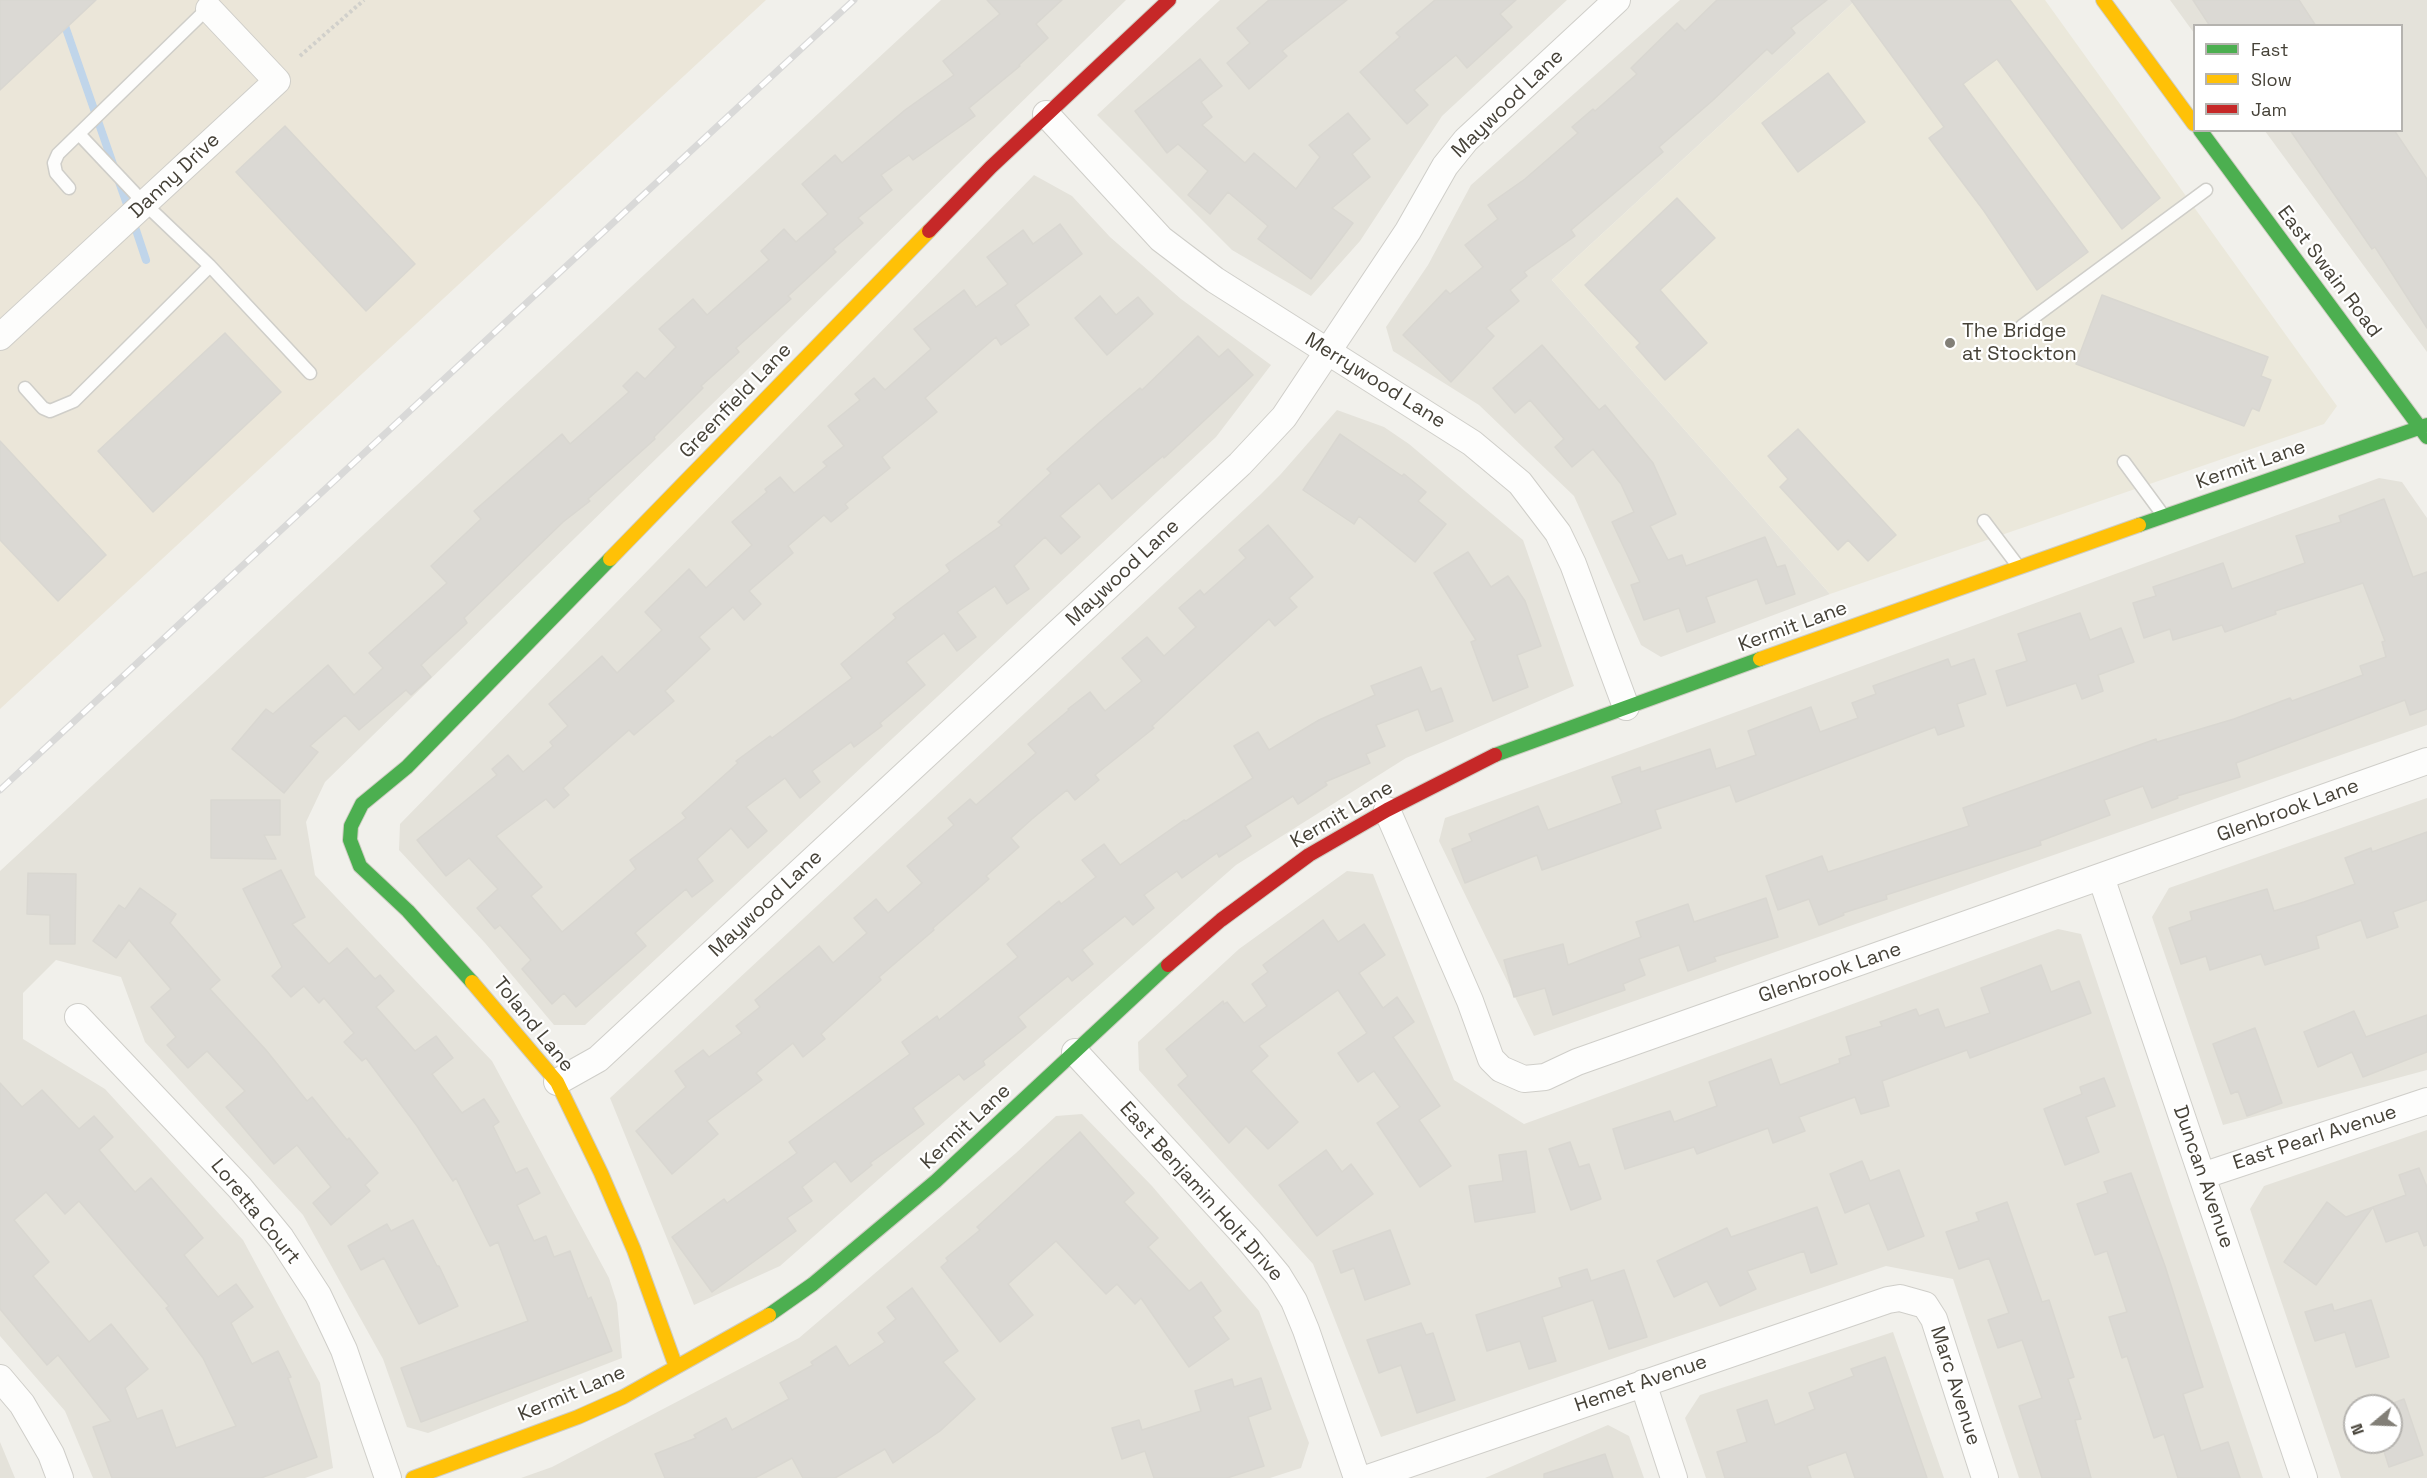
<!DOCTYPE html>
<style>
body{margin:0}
#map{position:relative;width:2427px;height:1478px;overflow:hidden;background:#f1f0eb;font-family:"Space Grotesk",sans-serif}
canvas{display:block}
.legend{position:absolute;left:2193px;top:24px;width:210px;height:108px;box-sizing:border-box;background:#fff;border:2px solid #b5b3af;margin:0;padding:8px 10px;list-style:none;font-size:18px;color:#464238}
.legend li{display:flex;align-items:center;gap:12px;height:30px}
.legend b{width:30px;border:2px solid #b5b3af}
.north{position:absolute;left:2343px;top:1394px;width:60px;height:60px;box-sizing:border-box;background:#fff;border:2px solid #b5b3af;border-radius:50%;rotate:251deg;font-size:16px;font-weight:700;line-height:24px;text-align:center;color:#464238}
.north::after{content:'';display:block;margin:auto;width:21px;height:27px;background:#827f77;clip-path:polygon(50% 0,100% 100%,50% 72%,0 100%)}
</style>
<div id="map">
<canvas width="2427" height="1478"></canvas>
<ul class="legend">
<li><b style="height:8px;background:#4caf50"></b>Fast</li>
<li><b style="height:8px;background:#ffc107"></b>Slow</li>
<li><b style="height:8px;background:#c62828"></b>Jam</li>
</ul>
<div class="north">N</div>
</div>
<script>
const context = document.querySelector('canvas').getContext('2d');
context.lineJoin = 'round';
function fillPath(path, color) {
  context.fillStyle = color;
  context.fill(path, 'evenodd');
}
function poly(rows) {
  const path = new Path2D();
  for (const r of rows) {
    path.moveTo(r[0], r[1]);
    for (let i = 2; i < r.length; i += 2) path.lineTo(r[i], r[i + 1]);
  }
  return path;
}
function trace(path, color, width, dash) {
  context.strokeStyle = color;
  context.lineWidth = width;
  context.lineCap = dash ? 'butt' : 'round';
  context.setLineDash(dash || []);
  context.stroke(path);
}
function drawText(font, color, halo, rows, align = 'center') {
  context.font = font + ' "Space Grotesk",sans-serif';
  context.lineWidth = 4.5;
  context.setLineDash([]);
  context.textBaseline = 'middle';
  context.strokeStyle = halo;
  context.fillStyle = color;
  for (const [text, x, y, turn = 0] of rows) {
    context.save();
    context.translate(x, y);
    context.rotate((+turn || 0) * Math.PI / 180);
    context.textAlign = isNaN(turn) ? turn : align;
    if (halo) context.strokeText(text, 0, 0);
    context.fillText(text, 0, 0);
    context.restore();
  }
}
const residential = poly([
 [941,0,1126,0,325,782,306,822,315,875,492,1061,609,1278,617,1303,622,1358,428,1433,407,1427,383,1359,303,1215,145,1042,121,977,56,960,23,993,23,1039,105,1089,243,1240,320,1383,333,1468,305,1478,93,1478,65,1411,0,1336,0,871],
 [1220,0,1567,0,1442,116,1360,241,1311,296,1232,250,1097,115],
 [1680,0,1856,0,1552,280,1830,594,1661,657,1641,645,1574,496,1479,405,1393,351,1386,327,1428,265,1471,185],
 [2170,0,2427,0,2427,352,2265,131,2402,130,2402,26,2194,26,2194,33],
 [1034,175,1072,196,1110,237,1181,299,1271,365,1216,437,585,1025,554,1025,485,943,399,850,400,824],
 [1337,410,1384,427,1409,444,1523,540,1574,686,1406,758,1236,865,780,1266,694,1305,610,1098,1261,494,1280,475],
 [2379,478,2402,482,2427,518,2427,725,1534,1036,1439,841,1445,818],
 [2427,798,2427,1070,2223,1125,2152,917,2169,888],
 [1347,871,1373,874,1454,1080,1524,1124,2058,929,2081,934,2263,1478,2019,1478,1953,1279,1886,1266,1381,1437,1313,1264,1139,1070,1138,1042,1239,949],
 [1082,1114,1152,1186,1259,1311,1309,1443,1301,1468,1270,1478,521,1478,552,1467,799,1338,1016,1153,1056,1116],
 [2427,1130,2427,1478,2341,1478,2250,1209,2264,1186],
 [2355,1406,2391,1406,2391,1442,2355,1442],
 [1893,1332,1944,1478,1706,1478,1685,1418,1700,1395],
 [1608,1425,1629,1436,1644,1478,1485,1478],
 [0,1442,15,1478,0,1478]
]);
const commercial = poly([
 [0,0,766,0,0,709]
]);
const education = poly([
 [1856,0,2045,0,2337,406,2324,424,1830,594,1552,280]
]);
const stream = poly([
 [63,20,114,167],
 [118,179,129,210],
 [133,221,146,260]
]);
const building = poly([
 [0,0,96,0,0,90,0,0],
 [987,0,1062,0,1036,24,1048,38,1019,65,1020,66,969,108,975,116,913,160,909,155,881,175,892,190,858,218,863,223,833,249,836,252,788,296,791,299,736,348,739,352,701,386,703,388,654,437,655,439,588,499,590,501,563,522,464,618,467,623,421,665,431,677,411,695,406,690,359,730,345,715,310,746,318,752,284,793,232,749,266,709,273,714,328,665,354,695,383,668,369,653,447,583,431,566,481,519,474,511,562,434,570,444,629,392,623,386,637,372,645,379,676,347,659,329,693,299,707,315,769,260,761,251,784,229,796,242,828,214,802,184,835,155,842,163,905,110,954,75,943,61,1000,14,987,0],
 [1269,0,1347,0,1282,51,1287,56,1249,89,1227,63,1250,43,1237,28,1269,0],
 [1435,0,1516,0,1500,14,1512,27,1467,68,1456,55,1414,90,1428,105,1407,124,1360,72,1400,37,1396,33,1435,0],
 [1717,0,1827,0,1791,28,1795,33,1772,54,1767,49,1712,101,1659,147,1663,152,1571,230,1575,236,1524,272,1527,276,1510,290,1519,301,1486,328,1494,336,1451,382,1403,335,1446,290,1450,294,1483,267,1465,245,1498,219,1488,205,1525,179,1578,133,1572,127,1593,109,1595,111,1637,74,1631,68,1677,23,1685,31,1717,0],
 [1851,0,2010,0,2160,198,2122,229,1997,59,1963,84,2088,252,2037,290,1984,211,1929,138,1944,127,1851,0],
 [2193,0,2299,0,2316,26,2210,26,2193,0],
 [1200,59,1222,86,1201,102,1212,117,1202,125,1245,163,1254,153,1296,189,1320,157,1309,145,1348,113,1370,139,1352,154,1370,177,1332,208,1353,223,1311,279,1258,239,1268,226,1228,192,1210,214,1188,195,1208,171,1178,144,1167,153,1135,111,1200,59],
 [1828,73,1865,122,1798,172,1762,123,1828,73],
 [285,126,415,264,366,311,236,172,285,126],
 [2290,130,2394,130,2427,179,2427,328,2375,247,2372,249,2290,130],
 [1677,198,1715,238,1660,290,1707,343,1665,380,1636,347,1640,343,1585,285,1677,198],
 [1060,224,1082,254,1015,305,1029,325,1001,345,996,337,925,398,937,412,882,457,890,468,845,504,848,508,831,522,824,515,788,546,793,553,749,591,761,604,744,620,733,607,699,637,710,649,665,691,674,701,634,735,629,730,563,788,569,795,554,808,546,799,496,836,542,887,531,896,562,932,636,869,630,860,686,818,682,813,738,763,736,761,770,736,772,738,852,678,841,664,896,618,893,614,950,571,946,565,1002,525,998,522,1051,473,1047,469,1100,422,1140,388,1142,390,1198,336,1219,357,1228,349,1253,375,1177,446,1164,458,1163,456,1112,499,1099,483,1060,516,1080,537,1061,554,1045,537,1014,566,1029,589,1007,604,995,586,957,612,976,637,957,651,944,633,906,662,925,685,880,723,882,726,854,747,851,742,812,771,820,782,800,798,785,778,746,807,767,831,748,848,731,828,697,859,713,881,692,897,686,889,635,933,646,946,576,1007,564,993,552,1004,522,969,531,960,500,925,495,929,477,908,498,889,469,858,446,876,417,840,497,775,492,769,508,755,523,772,553,746,550,742,568,726,549,704,602,656,617,673,662,630,645,612,689,569,706,588,752,545,732,522,767,492,765,489,780,477,794,493,827,466,823,462,844,446,828,426,860,400,855,394,874,378,885,390,931,349,914,329,964,290,976,307,1008,284,987,257,1023,230,1033,244,1060,224],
 [2102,295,2268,357,2261,376,2271,380,2259,411,2252,408,2244,426,2076,364,2102,295],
 [1100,296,1116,315,1138,297,1153,314,1107,355,1075,318,1100,296],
 [225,333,281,392,153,512,98,451,225,333],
 [1542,345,1599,410,1605,405,1653,463,1676,514,1650,526,1668,560,1682,555,1686,566,1765,537,1777,567,1785,565,1795,594,1766,604,1757,579,1706,597,1715,622,1687,632,1679,608,1644,620,1631,585,1640,582,1612,522,1634,512,1621,484,1593,449,1572,467,1555,447,1564,439,1530,400,1515,413,1493,388,1542,345],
 [1798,429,1896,535,1868,561,1848,540,1838,550,1780,487,1788,479,1768,456,1798,429],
 [1340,434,1402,476,1404,474,1426,492,1418,501,1446,524,1415,562,1359,516,1354,524,1303,490,1340,434],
 [0,441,106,555,58,601,0,540,0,441],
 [2384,499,2413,577,2427,572,2427,709,2410,715,2405,700,2236,763,2240,777,2177,796,2178,798,2152,808,2143,786,2104,800,2110,815,2040,841,2041,845,1886,895,1887,899,1843,913,1844,915,1819,925,1809,899,1778,910,1766,876,1822,856,1828,872,1969,826,1963,808,2156,739,2157,742,2234,719,2290,698,2292,701,2363,675,2360,666,2386,657,2382,642,2385,641,2363,583,2275,611,2276,614,2225,632,2222,625,2173,640,2170,629,2144,638,2133,603,2156,596,2153,587,2223,563,2232,589,2305,563,2296,536,2341,522,2339,516,2384,499],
 [1268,525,1313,577,1289,598,1297,607,1275,626,1269,619,1152,726,1154,728,1095,775,1099,780,1075,800,1067,790,1032,819,1011,838,1019,847,986,876,989,879,933,928,934,930,879,977,881,980,821,1034,825,1039,803,1057,793,1043,756,1073,762,1080,707,1121,718,1134,672,1174,636,1131,686,1087,675,1071,703,1050,709,1057,742,1033,736,1026,760,1007,755,1000,819,946,833,963,867,933,854,918,876,899,888,913,922,883,907,866,954,825,948,818,970,799,976,805,1036,753,1028,744,1069,710,1068,709,1090,692,1105,711,1142,681,1122,658,1147,637,1164,656,1196,627,1179,608,1200,590,1204,595,1246,558,1239,550,1268,525],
 [1468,552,1491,587,1508,576,1525,601,1541,646,1517,655,1528,687,1493,701,1471,642,1476,640,1434,573,1468,552],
 [2080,613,2090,640,2121,628,2134,662,2098,675,2103,691,2082,699,2076,683,2007,706,1996,671,2027,661,2018,634,2080,613],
 [1948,659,1951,667,1974,659,1986,694,1957,704,1964,726,1938,735,1935,727,1736,802,1730,785,1655,810,1661,828,1542,870,1537,855,1465,883,1452,849,1472,841,1469,834,1538,806,1548,830,1622,803,1612,777,1640,767,1641,772,1710,749,1716,769,1756,755,1748,731,1811,707,1820,732,1858,718,1852,703,1876,694,1873,686,1948,659],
 [1421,667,1431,692,1441,688,1453,721,1426,731,1418,709,1376,725,1385,746,1366,754,1370,763,1325,782,1327,785,1298,804,1293,796,1245,826,1251,836,1219,857,1217,853,1182,878,1177,871,1144,895,1154,908,1133,925,1125,916,1082,950,1093,964,1072,981,1068,976,1018,1017,1026,1027,983,1061,985,1065,964,1080,959,1074,913,1108,924,1124,870,1163,872,1165,851,1182,835,1161,802,1187,812,1201,787,1218,796,1231,712,1292,672,1237,724,1199,727,1203,797,1153,789,1142,910,1054,902,1042,937,1016,939,1020,1018,957,1007,944,1059,901,1061,904,1096,877,1082,860,1104,844,1120,865,1184,820,1186,821,1253,778,1234,746,1258,732,1269,750,1319,720,1375,695,1371,686,1421,667],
 [211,800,280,800,280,835,264,835,276,859,211,858,211,800],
 [2427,832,2427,900,2393,912,2398,927,2367,938,2361,920,2316,936,2319,948,2265,965,2261,954,2210,970,2206,956,2181,964,2169,928,2192,920,2190,912,2267,889,2274,911,2304,902,2355,884,2345,858,2371,848,2372,852,2427,832],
 [281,870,305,917,292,924,329,964,347,948,375,979,380,975,394,991,376,1007,415,1051,436,1036,453,1058,432,1074,462,1113,484,1099,499,1122,493,1126,516,1173,527,1168,540,1193,517,1205,534,1241,546,1236,554,1257,570,1251,588,1299,591,1297,612,1351,421,1422,401,1368,528,1321,498,1242,490,1246,456,1178,453,1181,417,1126,366,1058,362,1061,344,1042,354,1033,324,998,319,1003,304,986,291,997,272,976,282,967,243,889,281,870],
 [28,873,76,874,75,944,50,944,50,915,27,914,28,873],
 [140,888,176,914,170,923,220,980,210,989,266,1050,307,1101,312,1097,347,1140,349,1138,378,1173,365,1185,370,1191,331,1225,313,1203,331,1187,297,1145,274,1164,226,1107,245,1091,207,1051,188,1068,167,1045,176,1037,151,1007,171,989,129,940,116,958,93,941,119,905,125,909,140,888],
 [1766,898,1778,937,1714,957,1716,961,1688,971,1679,945,1639,959,1645,975,1623,984,1625,990,1553,1015,1545,988,1514,997,1504,960,1563,944,1568,965,1641,937,1636,922,1688,904,1694,922,1766,898],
 [1323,920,1338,942,1364,924,1385,955,1359,973,1383,1008,1397,997,1414,1022,1393,1037,1440,1106,1419,1120,1451,1166,1420,1187,1377,1123,1400,1107,1374,1071,1358,1082,1338,1053,1367,1033,1338,990,1259,1046,1268,1056,1251,1071,1298,1122,1268,1149,1246,1126,1229,1143,1178,1085,1188,1076,1166,1049,1223,1001,1224,1004,1227,1002,1244,1023,1267,1006,1252,984,1268,972,1263,965,1323,920],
 [2041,965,2051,992,2079,981,2091,1013,1970,1058,1967,1050,1882,1081,1889,1106,1861,1114,1855,1097,1799,1117,1805,1131,1773,1143,1768,1128,1697,1154,1694,1147,1625,1169,1613,1129,1670,1111,1674,1122,1717,1106,1709,1082,1771,1059,1780,1085,1840,1063,1839,1059,1851,1055,1846,1037,1882,1026,1880,1022,1916,1009,1919,1016,1938,1009,1945,1028,1990,1013,1981,988,2041,965],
 [2354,1011,2366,1037,2427,1015,2427,1052,2363,1077,2352,1052,2318,1067,2304,1032,2354,1011],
 [2255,1028,2282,1103,2247,1116,2238,1091,2231,1094,2213,1044,2255,1028],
 [2104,1078,2115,1106,2086,1117,2099,1152,2065,1165,2044,1109,2082,1094,2080,1087,2104,1078],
 [0,1083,22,1107,42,1090,79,1129,94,1116,113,1137,99,1150,135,1192,151,1178,187,1219,203,1238,184,1255,218,1297,236,1284,253,1307,231,1323,252,1364,278,1351,291,1377,288,1378,317,1457,261,1478,112,1478,93,1427,111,1421,58,1355,47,1365,0,1309,0,1083],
 [46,1192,65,1214,79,1201,169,1306,166,1308,203,1358,236,1426,176,1448,162,1410,137,1419,125,1388,148,1369,111,1324,89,1342,33,1276,49,1262,14,1220,46,1192],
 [1080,1132,1134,1193,1124,1202,1158,1238,1148,1247,1189,1291,1201,1282,1221,1311,1213,1317,1229,1339,1189,1367,1141,1298,1135,1304,1117,1284,1106,1294,1056,1241,1008,1284,1033,1315,1000,1342,941,1267,948,1261,946,1258,980,1230,977,1227,1080,1132],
 [1570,1142,1579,1167,1589,1164,1601,1199,1571,1210,1549,1149,1570,1142],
 [1326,1150,1342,1172,1351,1164,1373,1194,1317,1236,1279,1185,1326,1150],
 [1526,1151,1535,1212,1475,1222,1469,1186,1503,1181,1499,1155,1526,1151],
 [1862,1161,1870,1181,1899,1170,1924,1236,1888,1250,1869,1203,1845,1213,1830,1174,1862,1161],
 [2419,1168,2427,1187,2427,1245,2424,1246,2418,1231,2386,1242,2373,1207,2406,1195,2399,1175,2419,1168],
 [2131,1173,2165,1266,2203,1387,2183,1394,2201,1451,2228,1442,2240,1478,2178,1478,2164,1434,2154,1438,2127,1356,2122,1358,2109,1317,2127,1312,2107,1251,2095,1255,2077,1204,2108,1193,2104,1182,2131,1173],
 [2007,1202,2042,1302,2049,1300,2074,1377,2068,1379,2081,1419,2075,1420,2091,1478,2042,1478,2019,1406,2042,1398,2022,1340,1998,1348,1988,1320,2009,1313,1989,1258,1959,1269,1946,1232,1979,1221,1976,1213,2007,1202],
 [2327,1202,2346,1217,2373,1207,2316,1285,2284,1262,2327,1202],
 [1817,1207,1837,1264,1811,1273,1804,1251,1747,1271,1756,1289,1720,1306,1707,1281,1674,1297,1657,1261,1727,1228,1731,1237,1817,1207],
 [413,1220,437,1266,439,1266,458,1306,419,1324,384,1258,361,1270,348,1246,387,1224,391,1231,413,1220],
 [1390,1230,1410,1284,1365,1300,1354,1268,1341,1273,1333,1251,1390,1230],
 [1587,1269,1591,1281,1624,1270,1647,1337,1609,1349,1593,1300,1542,1317,1556,1361,1529,1369,1520,1341,1487,1351,1476,1315,1562,1287,1559,1278,1587,1269],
 [912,1288,958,1351,943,1362,975,1399,940,1431,893,1463,885,1449,835,1478,803,1478,792,1458,755,1478,665,1478,655,1454,696,1438,694,1435,726,1418,732,1430,789,1399,780,1383,813,1365,811,1362,836,1346,849,1366,885,1342,878,1333,896,1319,887,1307,912,1288],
 [2371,1300,2389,1357,2356,1367,2345,1332,2315,1341,2305,1312,2332,1304,2334,1311,2371,1300],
 [1421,1323,1426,1335,1433,1333,1455,1400,1417,1413,1401,1365,1379,1373,1367,1340,1421,1323],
 [1885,1357,1927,1478,1855,1478,1846,1452,1807,1466,1811,1478,1725,1478,1717,1452,1747,1442,1737,1410,1767,1400,1775,1425,1815,1409,1809,1393,1854,1376,1851,1369,1885,1357],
 [1261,1378,1271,1409,1248,1417,1264,1466,1227,1478,1154,1478,1145,1451,1122,1459,1112,1428,1139,1420,1142,1430,1201,1411,1195,1391,1232,1379,1234,1387,1261,1378],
 [2404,1399,2423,1455,2389,1467,2381,1442,2391,1442,2391,1406,2385,1406,2404,1399],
 [1605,1454,1613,1478,1544,1478,1544,1474,1605,1454]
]);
const path = poly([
 [300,56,364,0]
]);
const lane = poly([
 [69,188,56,173,54,163,58,154,208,8],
 [210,266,310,373],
 [2022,326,2206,190],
 [25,388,43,408,50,411,74,401,210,266,145,204,79,134],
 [2124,462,2163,515],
 [1984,521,2018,566]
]);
const street = poly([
 [1046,114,1161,239,1215,280,1472,443,1520,483,1558,533,1573,564,1626,707],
 [0,337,277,81,209,9],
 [1387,810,1470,1001,1491,1059,1501,1069,1524,1079,1545,1077,1577,1062,2427,761],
 [2101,877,2304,1478],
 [78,1017,240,1188,281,1238,318,1295,344,1350,388,1478],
 [1075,1052,1249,1240,1278,1275,1294,1301,1306,1330,1357,1478],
 [557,1082,598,1059,1240,464,1284,417,1408,231,1445,166,1466,140,1617,0],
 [2202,1176,2427,1101],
 [0,1378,22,1404,51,1454,60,1478],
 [1643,1383,1674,1478],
 [1368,1478,1888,1300,1900,1298,1925,1305,1934,1319,1985,1478]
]);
const fast = poly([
 [2200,130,2427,437],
 [2139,525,2427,425],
 [1495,755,1760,659],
 [472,982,408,911,360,866,350,840,351,826,362,804,407,767,610,559],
 [769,1315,813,1284,936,1181,1168,965]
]);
const slow = poly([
 [2103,0,2194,124],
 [610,559,929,231],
 [1760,659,2139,525],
 [472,982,557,1082,601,1173,634,1250,676,1367],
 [413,1478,578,1417,623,1397,769,1315]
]);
const jam = poly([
 [929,231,991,167,1169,0],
 [1168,965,1221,920,1309,855,1387,810,1495,755]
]);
const rail = poly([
 [0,790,854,0]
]);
const markers = [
 [1950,343,6,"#827f77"]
];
const streetNames = [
 ["Maywood Lane",1508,104,-44],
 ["Danny Drive",175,176,-43],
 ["East Swain Road",2329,272,53],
 ["Merrywood Lane",1375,381,32],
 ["Greenfield Lane",736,401,-46],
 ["Kermit Lane",2251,465,-19],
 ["Maywood Lane",1123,573,-43],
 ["Kermit Lane",1793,627,-20],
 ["Glenbrook Lane",2288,811,-20],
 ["Kermit Lane",1342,815,-30],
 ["Maywood Lane",766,904,-43],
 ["Glenbrook Lane",1830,973,-19],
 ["Toland Lane",533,1025,51],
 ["Kermit Lane",966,1127,-43],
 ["East Pearl Avenue",2315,1138,-18],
 ["Duncan Avenue",2203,1177,71],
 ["East Benjamin Holt Drive",1201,1192,48],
 ["Loretta Court",255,1212,51],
 ["Hemet Avenue",1641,1384,-19],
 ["Marc Avenue",1955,1386,72],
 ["Kermit Lane",572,1394,-23]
];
const poiNames = [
 ["The Bridge",1962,332],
 ["at Stockton",1962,355]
];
fillPath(residential, '#e4e2da');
fillPath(commercial, '#ebe6d9');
fillPath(education, '#ebe8db');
trace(stream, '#c0d5ea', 8);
fillPath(building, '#dbd9d4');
trace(building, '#d9d7d1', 1.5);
trace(lane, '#cfcec9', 15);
trace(street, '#cfcec9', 28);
trace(fast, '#cfcdc3', 16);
trace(slow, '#cfcdc3', 16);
trace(jam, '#cfcdc3', 16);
trace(path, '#d1d0cb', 4, [3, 3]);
trace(lane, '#fdfdfc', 12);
trace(street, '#fdfdfc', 26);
trace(fast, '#4caf50', 14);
trace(slow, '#ffc107', 14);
trace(jam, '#c62828', 14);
trace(rail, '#d9d9d8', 7);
trace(rail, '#fff', 4.5, [14]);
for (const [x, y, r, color] of markers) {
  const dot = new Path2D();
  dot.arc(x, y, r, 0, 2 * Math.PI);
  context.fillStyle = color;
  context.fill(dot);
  trace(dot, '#fff', 2);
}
drawText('20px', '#464238', '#fff', streetNames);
drawText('20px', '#464238', '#fff', poiNames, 'left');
</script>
